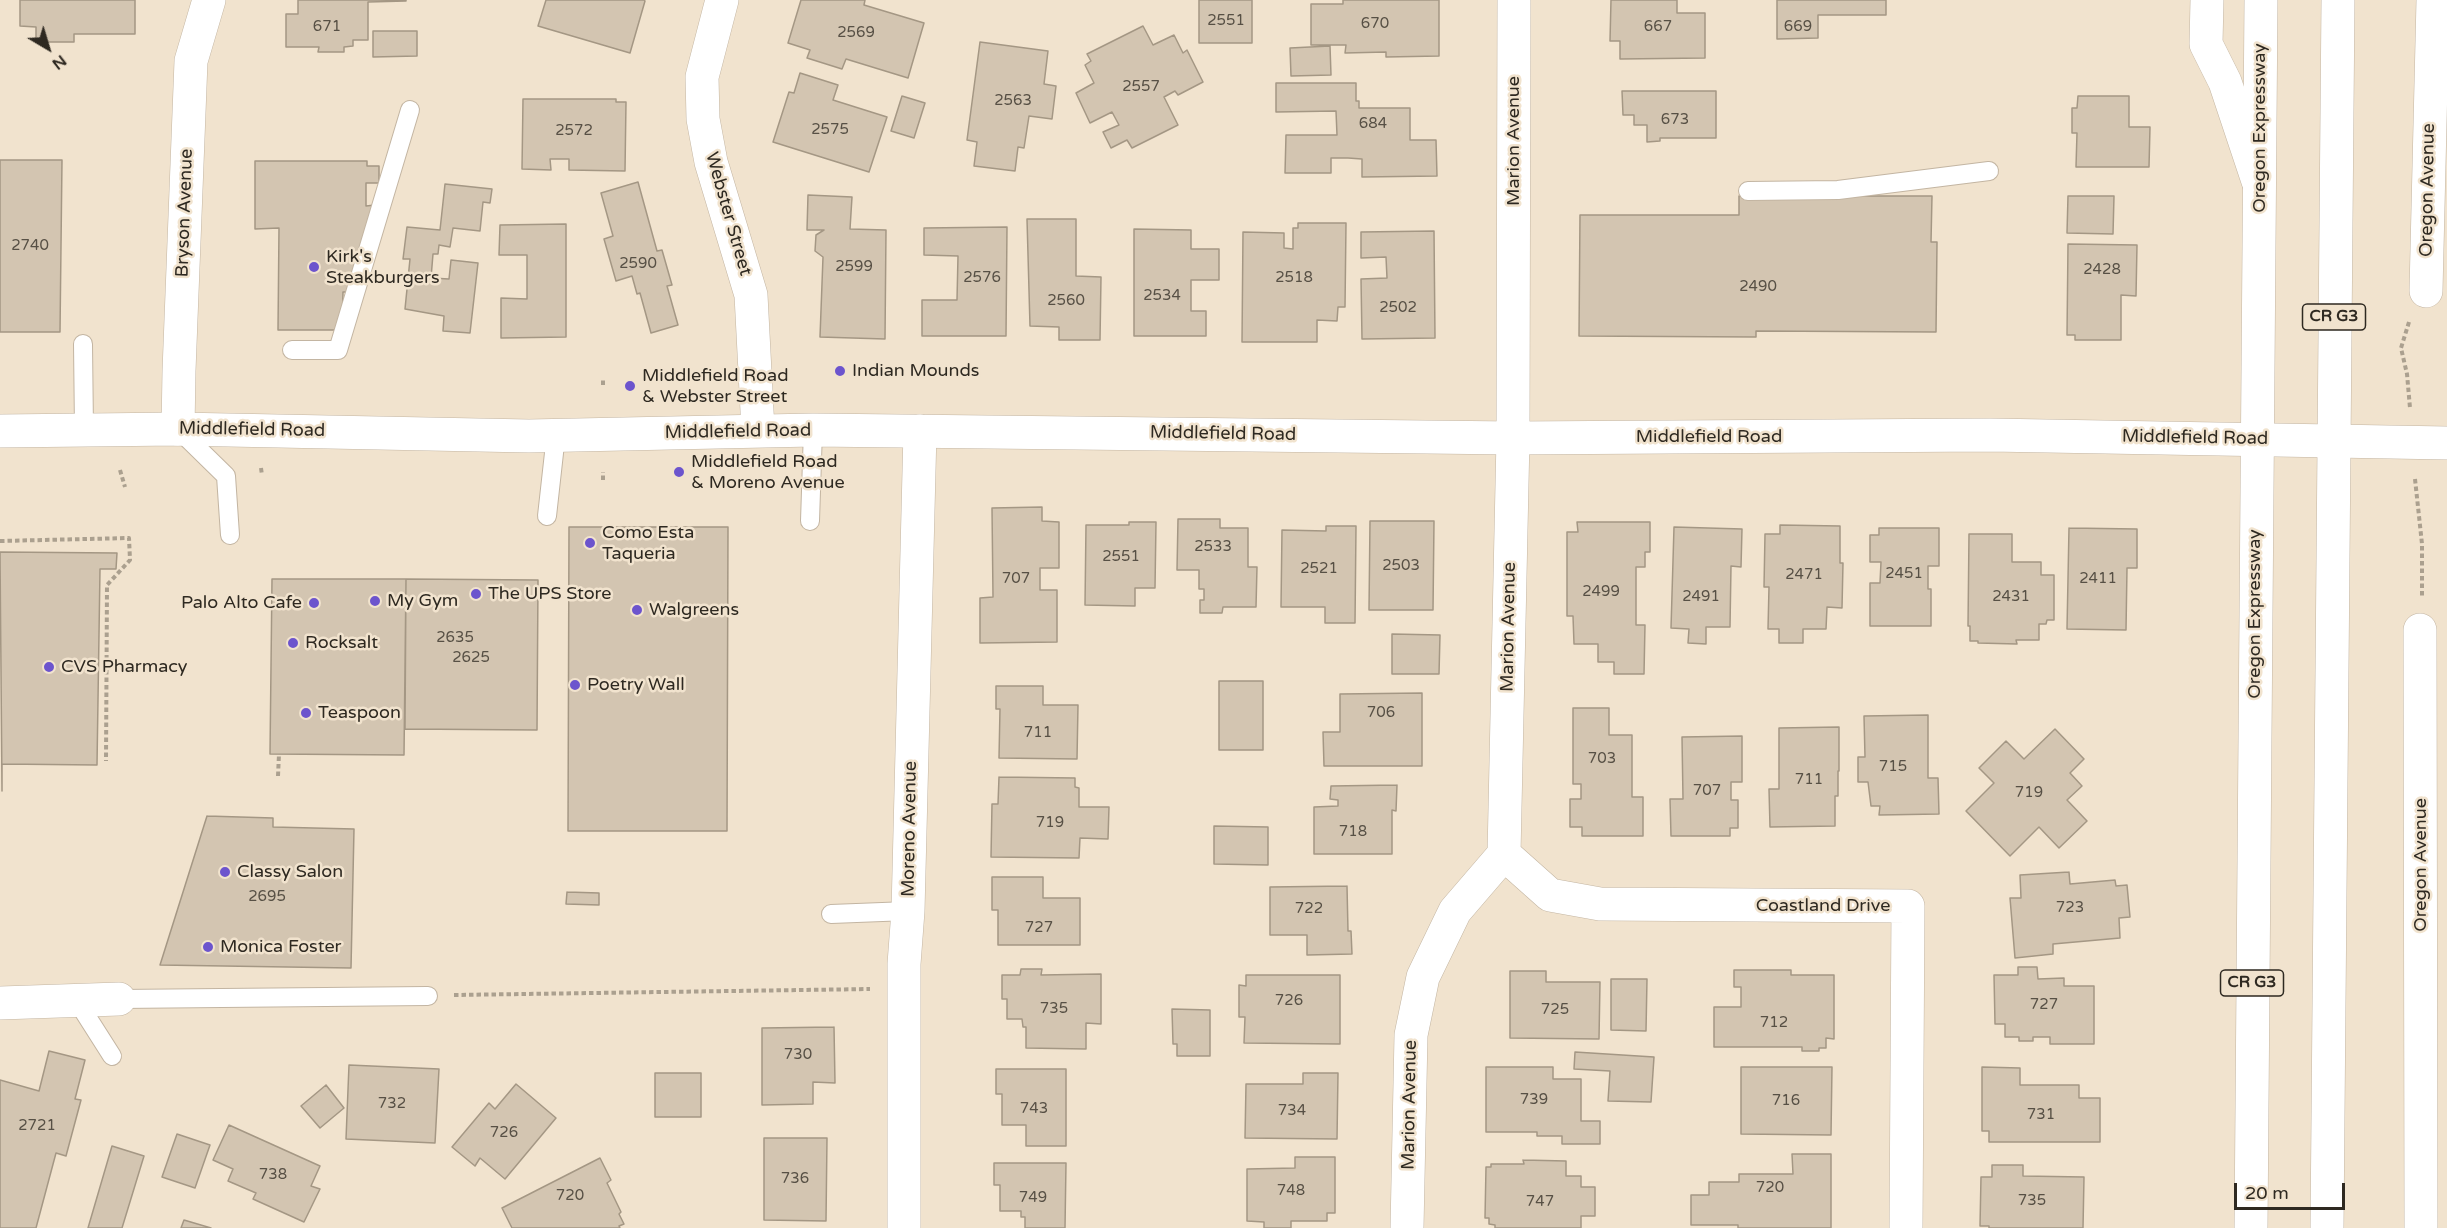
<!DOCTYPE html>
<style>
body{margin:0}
#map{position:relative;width:2447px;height:1228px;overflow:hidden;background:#f1e3ce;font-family:"Varela Round",sans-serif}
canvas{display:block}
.north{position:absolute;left:18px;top:18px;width:60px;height:60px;-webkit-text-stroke:4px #f1e3ce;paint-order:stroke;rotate:142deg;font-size:16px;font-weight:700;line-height:24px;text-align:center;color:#2e2921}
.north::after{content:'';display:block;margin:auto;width:21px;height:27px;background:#2e2921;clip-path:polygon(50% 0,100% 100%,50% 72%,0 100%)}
.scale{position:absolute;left:2234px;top:1183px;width:111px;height:27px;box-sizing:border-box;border:3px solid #2e2921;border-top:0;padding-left:8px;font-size:18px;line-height:21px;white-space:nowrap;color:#2e2921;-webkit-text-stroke:4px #f1e3ce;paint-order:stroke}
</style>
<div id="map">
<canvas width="2447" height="1228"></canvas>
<div class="north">N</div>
<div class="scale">20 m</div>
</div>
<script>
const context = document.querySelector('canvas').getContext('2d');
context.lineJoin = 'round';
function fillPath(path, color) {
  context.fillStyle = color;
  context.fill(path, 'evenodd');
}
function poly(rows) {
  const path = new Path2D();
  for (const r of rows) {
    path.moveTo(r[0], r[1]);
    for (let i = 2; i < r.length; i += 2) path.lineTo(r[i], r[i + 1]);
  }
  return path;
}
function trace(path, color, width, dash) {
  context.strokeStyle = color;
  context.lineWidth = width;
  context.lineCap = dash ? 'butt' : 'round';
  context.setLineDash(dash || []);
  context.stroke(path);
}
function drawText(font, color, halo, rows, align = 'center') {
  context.font = font + ' "Varela Round",sans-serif';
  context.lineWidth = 5;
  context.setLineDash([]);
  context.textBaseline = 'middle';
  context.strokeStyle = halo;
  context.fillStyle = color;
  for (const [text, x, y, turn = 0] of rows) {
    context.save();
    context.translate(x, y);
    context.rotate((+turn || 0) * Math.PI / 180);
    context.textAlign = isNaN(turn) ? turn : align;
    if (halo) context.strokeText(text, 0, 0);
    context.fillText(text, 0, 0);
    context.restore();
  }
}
const building = poly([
 [20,0,135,0,135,34,74,34,74,42,36,42,36,27,20,26,20,0],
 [298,0,406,0,406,1,368,2,368,40,353,40,353,46,344,47,344,52,318,52,319,47,286,47,286,14,298,14,298,0],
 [546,0,644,0,645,1,630,53,538,26,546,0],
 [801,0,865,0,864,5,924,23,908,78,846,59,842,69,807,58,810,50,788,43,801,0],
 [1199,0,1252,0,1252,43,1199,43,1199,0],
 [1343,0,1439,0,1439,56,1386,57,1386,52,1345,53,1346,45,1311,45,1311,4,1343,4,1343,0],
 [1611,0,1677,0,1677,13,1705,13,1705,58,1620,59,1620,41,1610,41,1611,0],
 [1777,0,1886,0,1886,15,1818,15,1818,38,1777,39,1777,0],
 [1143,26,1153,45,1174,35,1183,53,1187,50,1203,82,1178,95,1175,91,1164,97,1178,125,1132,148,1127,140,1111,148,1103,132,1119,125,1112,112,1090,123,1076,93,1094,83,1085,65,1091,61,1087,54,1143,26],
 [373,31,417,31,417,56,373,57,373,31],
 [980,42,1048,51,1044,84,1056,86,1052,119,1029,116,1024,148,1018,147,1015,171,974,166,977,142,967,140,980,42],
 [1330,46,1331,75,1291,76,1290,48,1330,46],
 [800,73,838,85,833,100,887,117,869,172,773,142,789,92,794,93,800,73],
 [1276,83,1356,83,1356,101,1359,101,1359,108,1410,108,1410,140,1436,140,1437,176,1362,177,1362,159,1348,158,1331,158,1331,173,1285,173,1286,135,1337,135,1336,111,1276,112,1276,83],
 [1622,91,1716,91,1716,138,1660,138,1660,141,1647,142,1647,125,1634,125,1634,115,1623,115,1622,91],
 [902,96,925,103,914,138,891,131,902,96],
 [2078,96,2129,96,2129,127,2150,127,2149,167,2076,167,2077,133,2072,133,2072,108,2077,108,2078,96],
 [523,99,616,99,616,102,626,102,625,171,569,170,569,159,550,159,551,170,522,169,523,99],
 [0,160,62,160,60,332,0,332,0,160],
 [255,161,367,161,367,166,379,166,379,183,366,183,366,206,375,205,351,292,343,292,342,330,278,330,279,228,255,229,255,161],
 [638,182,657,251,662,250,672,285,667,286,678,325,651,333,640,293,637,294,632,276,616,281,604,239,613,236,601,193,638,182],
 [445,184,492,189,490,203,483,202,480,231,453,228,450,247,439,245,438,254,433,254,431,278,449,279,451,260,478,263,470,333,443,331,444,316,405,309,410,259,403,259,407,227,440,230,445,184],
 [808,195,852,197,850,229,886,230,885,339,820,337,823,257,815,251,816,235,824,230,807,230,808,195],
 [1739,196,1932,196,1931,242,1937,242,1936,332,1756,331,1756,337,1579,336,1580,215,1739,215,1739,196],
 [2068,196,2114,196,2113,234,2067,233,2068,196],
 [1027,219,1076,219,1076,276,1101,277,1100,340,1059,340,1059,327,1030,326,1027,219],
 [1298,223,1346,223,1345,307,1338,307,1337,321,1317,320,1317,342,1242,342,1243,232,1284,233,1284,248,1293,249,1293,228,1298,228,1298,223],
 [566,224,566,337,501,338,501,298,527,299,527,255,499,255,500,225,566,224],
 [1007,227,1006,336,922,336,922,300,957,300,958,256,924,255,924,228,1007,227],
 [1134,229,1191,230,1191,249,1219,249,1219,280,1191,280,1191,311,1206,311,1206,336,1134,336,1134,229],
 [1434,231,1435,338,1362,339,1361,279,1387,278,1386,257,1361,258,1361,232,1434,231],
 [2068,244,2137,245,2136,296,2121,295,2121,340,2075,340,2075,335,2067,335,2068,244],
 [1042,507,1042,521,1059,522,1059,568,1040,568,1040,590,1057,590,1057,642,980,643,980,598,993,597,992,508,1042,507],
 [1178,519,1220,519,1220,528,1248,528,1248,567,1257,567,1256,607,1223,607,1222,613,1200,613,1200,600,1204,600,1204,589,1199,589,1199,570,1177,570,1178,519],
 [1370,521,1434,521,1433,610,1369,610,1370,521],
 [1129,522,1156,522,1155,588,1135,588,1135,606,1085,605,1086,525,1129,525,1129,522],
 [1577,522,1650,522,1650,552,1645,552,1645,567,1636,567,1636,625,1645,625,1644,674,1614,674,1614,662,1598,662,1598,644,1574,644,1573,616,1567,616,1567,532,1578,532,1577,522],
 [1780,525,1840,526,1840,563,1843,563,1842,608,1827,607,1826,629,1803,629,1803,643,1779,643,1779,629,1768,629,1769,587,1764,587,1765,534,1780,534,1780,525],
 [1326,526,1356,526,1355,623,1325,623,1325,607,1281,607,1282,530,1326,531,1326,526],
 [569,527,728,527,727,831,568,831,569,527],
 [1674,527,1742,529,1741,567,1731,566,1730,627,1706,627,1706,644,1688,643,1689,629,1671,628,1674,527],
 [1879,528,1939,528,1939,566,1928,566,1928,589,1931,589,1931,626,1870,626,1870,583,1880,583,1881,562,1870,562,1870,535,1879,535,1879,528],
 [2069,528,2137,529,2137,568,2127,568,2126,630,2067,629,2069,528],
 [1969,534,2012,534,2012,562,2041,562,2041,575,2054,575,2054,620,2047,620,2046,624,2039,624,2039,640,2016,640,2017,644,1978,643,1978,641,1970,641,1970,626,1968,626,1969,534],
 [0,552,117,553,116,569,100,569,97,765,2,764,2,791,0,552],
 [272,579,406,579,404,755,270,754,272,579],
 [406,579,538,580,537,730,405,729,406,579],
 [1392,634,1440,635,1439,674,1392,674,1392,634],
 [1219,681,1263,681,1263,750,1219,750,1219,681],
 [996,686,1043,686,1043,705,1078,705,1077,759,999,758,1000,709,996,709,996,686],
 [1422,693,1422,766,1324,766,1323,732,1340,732,1340,694,1422,693],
 [1573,708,1609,708,1609,735,1632,735,1632,797,1643,797,1643,836,1582,836,1582,827,1570,827,1570,799,1581,799,1581,784,1573,784,1573,708],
 [1928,715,1928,778,1938,778,1939,814,1879,815,1880,806,1871,806,1868,782,1858,782,1858,757,1865,757,1864,716,1928,715],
 [1839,727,1839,771,1838,771,1838,796,1835,796,1835,826,1770,827,1769,789,1779,789,1779,728,1839,727],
 [2055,729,2084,759,2070,773,2082,786,2067,800,2087,821,2059,848,2039,827,2010,856,1966,811,1994,783,1979,768,2006,741,2024,759,2055,729],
 [1742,736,1742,782,1731,782,1731,800,1738,800,1738,828,1730,828,1730,836,1671,836,1670,799,1683,799,1682,737,1742,736],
 [999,777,1075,778,1075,787,1079,788,1079,807,1109,807,1108,839,1080,838,1079,858,991,857,992,804,998,804,999,777],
 [1397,785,1396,811,1392,810,1392,854,1314,854,1314,807,1338,806,1338,800,1330,799,1331,786,1397,785],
 [207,816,273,818,273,827,354,829,351,968,160,965,207,816],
 [1214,826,1268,827,1268,865,1214,864,1214,826],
 [2069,872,2070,884,2115,880,2116,886,2127,885,2130,917,2119,918,2120,938,2053,944,2053,954,2015,958,2010,898,2021,898,2020,875,2069,872],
 [992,877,1043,877,1043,898,1080,898,1080,945,998,945,998,910,992,910,992,877],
 [1347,886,1348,931,1351,931,1352,954,1307,955,1307,935,1270,935,1270,887,1347,886],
 [567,892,599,893,599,905,566,904,567,892],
 [2018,967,2037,967,2038,979,2064,978,2064,986,2094,986,2094,1044,2050,1044,2050,1037,2033,1037,2033,1041,2019,1041,2019,1037,2005,1037,2005,1024,1995,1024,1994,975,2018,975,2018,967],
 [1021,969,1042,969,1041,975,1101,974,1101,1024,1086,1023,1086,1049,1026,1048,1026,1027,1023,1027,1022,1019,1007,1019,1007,999,1002,999,1002,975,1020,975,1021,969],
 [1734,970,1791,970,1791,975,1834,975,1834,1039,1826,1038,1826,1048,1819,1048,1819,1051,1802,1051,1802,1047,1714,1047,1714,1007,1741,1007,1741,987,1734,987,1734,970],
 [1510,971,1546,971,1546,982,1600,982,1599,1039,1510,1038,1510,971],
 [1246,975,1340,975,1340,1044,1244,1043,1245,1017,1239,1017,1239,985,1246,986,1246,975],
 [1611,979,1647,979,1646,1031,1611,1030,1611,979],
 [1172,1009,1210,1010,1210,1056,1177,1056,1177,1044,1173,1044,1172,1009],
 [834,1027,835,1083,813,1082,813,1104,762,1105,762,1028,834,1027],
 [49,1051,85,1060,75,1099,81,1100,66,1156,56,1153,36,1228,0,1228,0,1080,39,1091,49,1051],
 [1575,1052,1654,1057,1651,1102,1608,1101,1610,1071,1574,1069,1575,1052],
 [349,1065,439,1069,435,1143,346,1139,349,1065],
 [1486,1067,1553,1067,1553,1079,1581,1079,1581,1121,1600,1121,1600,1144,1562,1144,1562,1136,1537,1136,1537,1132,1486,1132,1486,1067],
 [1741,1067,1832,1067,1831,1135,1741,1134,1741,1067],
 [1982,1067,2020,1068,2020,1085,2079,1085,2079,1098,2100,1098,2100,1142,1989,1142,1989,1131,1982,1131,1982,1067],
 [996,1069,1066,1069,1066,1146,1026,1146,1026,1125,1002,1125,1002,1094,996,1094,996,1069],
 [655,1073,701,1073,701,1117,655,1117,655,1073],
 [1303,1073,1338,1073,1337,1139,1245,1138,1246,1084,1303,1084,1303,1073],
 [516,1084,556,1118,505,1179,480,1158,475,1166,452,1147,489,1103,495,1109,516,1084],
 [326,1085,344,1108,320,1128,301,1106,326,1085],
 [229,1125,320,1166,311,1186,320,1189,304,1222,253,1199,256,1193,228,1181,233,1169,213,1160,229,1125],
 [177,1134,210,1145,195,1188,162,1177,177,1134],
 [764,1138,827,1138,826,1221,764,1220,764,1138],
 [112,1146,144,1156,122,1228,88,1228,112,1146],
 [1792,1154,1831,1154,1831,1228,1738,1228,1738,1225,1691,1225,1691,1195,1709,1195,1709,1182,1739,1182,1739,1174,1793,1174,1792,1154],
 [1295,1157,1335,1157,1335,1213,1327,1213,1327,1221,1291,1221,1291,1228,1264,1228,1264,1222,1247,1221,1247,1169,1295,1168,1295,1157],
 [600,1158,611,1180,607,1183,621,1212,619,1214,624,1224,619,1226,620,1228,512,1228,502,1208,600,1158],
 [1523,1160,1566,1161,1566,1176,1581,1176,1581,1187,1595,1187,1595,1216,1581,1216,1581,1228,1495,1228,1495,1225,1489,1224,1489,1218,1485,1218,1486,1167,1491,1167,1491,1164,1524,1164,1523,1160],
 [994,1163,1066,1163,1065,1228,1025,1228,1025,1217,1021,1217,1021,1211,1000,1211,1000,1185,994,1185,994,1163],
 [1992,1165,2023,1165,2023,1176,2084,1177,2083,1228,1989,1228,1989,1226,1980,1226,1981,1177,1992,1177,1992,1165],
 [184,1220,211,1228,181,1228,184,1220]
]);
const path = poly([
 [2409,322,2401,348,2407,374,2410,408],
 [603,385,603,378],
 [261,468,262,475],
 [120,470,125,487],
 [2415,479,2422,544,2422,597],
 [603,480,603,472],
 [0,541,129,538,130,560,107,585,106,761],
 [538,587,547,587],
 [278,776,279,754],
 [454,995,870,989]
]);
const service = poly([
 [1748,191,1838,190,1989,171],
 [83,344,84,430],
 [292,350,338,350,410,110],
 [178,429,226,476,230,535],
 [547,516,556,435],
 [810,521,813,430],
 [831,914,908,911],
 [119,999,428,996],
 [77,1001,112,1056]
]);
const minor = poly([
 [722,0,702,77,703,119,711,162,751,295,758,430],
 [2207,0,2206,44,2225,82,2258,181],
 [2426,291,2433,0],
 [178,429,179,371,191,61,209,0],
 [2420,630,2421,1228],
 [1504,854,1550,895,1600,904,1908,906,1906,1228],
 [0,1003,119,999],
 [904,1228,904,964,908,911,920,431],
 [1407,1228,1411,1035,1423,977,1455,911,1504,854,1513,438,1514,0]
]);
const secondary = poly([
 [0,431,178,429,529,436,813,430,1513,438,1990,435,2447,443]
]);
const primary = poly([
 [2251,1228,2261,0],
 [2327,1228,2338,0]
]);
const markers = [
 [314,267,6,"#6c54cd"],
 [840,371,6,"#6c54cd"],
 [630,386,6,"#6c54cd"],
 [679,472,6,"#6c54cd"],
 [590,543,6,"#6c54cd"],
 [476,594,6,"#6c54cd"],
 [375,601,6,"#6c54cd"],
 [314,603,6,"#6c54cd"],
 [637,610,6,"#6c54cd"],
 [293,643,6,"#6c54cd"],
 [49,667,6,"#6c54cd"],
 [575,685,6,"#6c54cd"],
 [306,713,6,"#6c54cd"],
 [225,872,6,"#6c54cd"],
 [208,947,6,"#6c54cd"]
];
const numberNames = [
 ["2551",1226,21],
 ["670",1375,24],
 ["671",327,27],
 ["667",1658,27],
 ["669",1798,27],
 ["2569",856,33],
 ["2557",1141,87],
 ["2563",1013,101],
 ["673",1675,120],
 ["684",1373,124],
 ["2575",830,130],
 ["2572",574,131],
 ["2740",30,246],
 ["2590",638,264],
 ["2599",854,267],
 ["2428",2102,270],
 ["2576",982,278],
 ["2518",1294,278],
 ["2490",1758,287],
 ["2534",1162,296],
 ["2560",1066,301],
 ["2502",1398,308],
 ["2533",1213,547],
 ["2551",1121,557],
 ["2503",1401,566],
 ["2521",1319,569],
 ["2451",1904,574],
 ["2471",1804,575],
 ["707",1016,579],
 ["2411",2098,579],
 ["2499",1601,592],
 ["2491",1701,597],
 ["2431",2011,597],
 ["2635",455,638],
 ["2625",471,658],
 ["706",1381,713],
 ["711",1038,733],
 ["703",1602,759],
 ["715",1893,767],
 ["711",1809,780],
 ["707",1707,791],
 ["719",2029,793],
 ["719",1050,823],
 ["718",1353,832],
 ["2695",267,897],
 ["723",2070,908],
 ["722",1309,909],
 ["727",1039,928],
 ["726",1289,1001],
 ["727",2044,1005],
 ["735",1054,1009],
 ["725",1555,1010],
 ["712",1774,1023],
 ["730",798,1055],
 ["739",1534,1100],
 ["716",1786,1101],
 ["732",392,1104],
 ["743",1034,1109],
 ["734",1292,1111],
 ["731",2041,1115],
 ["2721",37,1126],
 ["726",504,1133],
 ["738",273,1175],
 ["736",795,1179],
 ["720",1770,1188],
 ["748",1291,1191],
 ["720",570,1196],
 ["749",1033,1198],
 ["735",2032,1201],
 ["747",1540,1202]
];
const shields = [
 [2334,317,63],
 [2252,983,63]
];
const shieldNames = [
 ["CR G3",2334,317],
 ["CR G3",2252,983]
];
const streetNames = [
 ["Oregon Expressway",2260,128,-90],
 ["Marion Avenue",1514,141,-90],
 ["Oregon Avenue",2428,190,-89],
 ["Bryson Avenue",185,213,-88],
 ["Webster Street",728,214,74],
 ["Middlefield Road",252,430,1],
 ["Middlefield Road",738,432,-1],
 ["Middlefield Road",1223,434,1],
 ["Middlefield Road",1709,437],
 ["Middlefield Road",2195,438,1],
 ["Oregon Expressway",2255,614,-90],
 ["Marion Avenue",1509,627,-89],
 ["Moreno Avenue",910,829,-89],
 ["Oregon Avenue",2421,865,-90],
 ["Coastland Drive",1823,906],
 ["Marion Avenue",1410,1105,-89]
];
const poiNames = [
 ["Kirk's",326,257],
 ["Steakburgers",326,278],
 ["Indian Mounds",852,371],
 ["Middlefield Road",642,376],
 ["& Webster Street",642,397],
 ["Middlefield Road",691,462],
 ["& Moreno Avenue",691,483],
 ["Como Esta",602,533],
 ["Taqueria",602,554],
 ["The UPS Store",488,594],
 ["My Gym",387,601],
 ["Palo Alto Cafe",302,603,"right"],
 ["Walgreens",649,610],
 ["Rocksalt",305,643],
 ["CVS Pharmacy",61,667],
 ["Poetry Wall",587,685],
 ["Teaspoon",318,713],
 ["Classy Salon",237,872],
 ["Monica Foster",220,947]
];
fillPath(building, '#d3c5b1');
trace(building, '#a49784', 1.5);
trace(service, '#c3b5a2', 20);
trace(minor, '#c3b5a2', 34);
trace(secondary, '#c3b5a2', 34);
trace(primary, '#c3b5a2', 34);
trace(path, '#aba08f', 4, [4.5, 3]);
trace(service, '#fff', 18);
trace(minor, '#fff', 33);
trace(secondary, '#fff', 33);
trace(primary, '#fff', 33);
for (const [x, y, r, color] of markers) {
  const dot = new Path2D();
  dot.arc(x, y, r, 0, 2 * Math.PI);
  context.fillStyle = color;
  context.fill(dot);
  trace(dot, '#f1e3ce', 2);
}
drawText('15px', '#575045', null, numberNames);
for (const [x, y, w] of shields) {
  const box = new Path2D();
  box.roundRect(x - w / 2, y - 13, w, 26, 4.5);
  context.fillStyle = '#f1e3ce';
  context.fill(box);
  trace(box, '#2e2921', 1.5);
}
drawText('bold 16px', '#2e2921', null, shieldNames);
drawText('18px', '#2e2921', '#f1e3ce', streetNames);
drawText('18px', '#2e2921', '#f1e3ce', poiNames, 'left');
</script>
